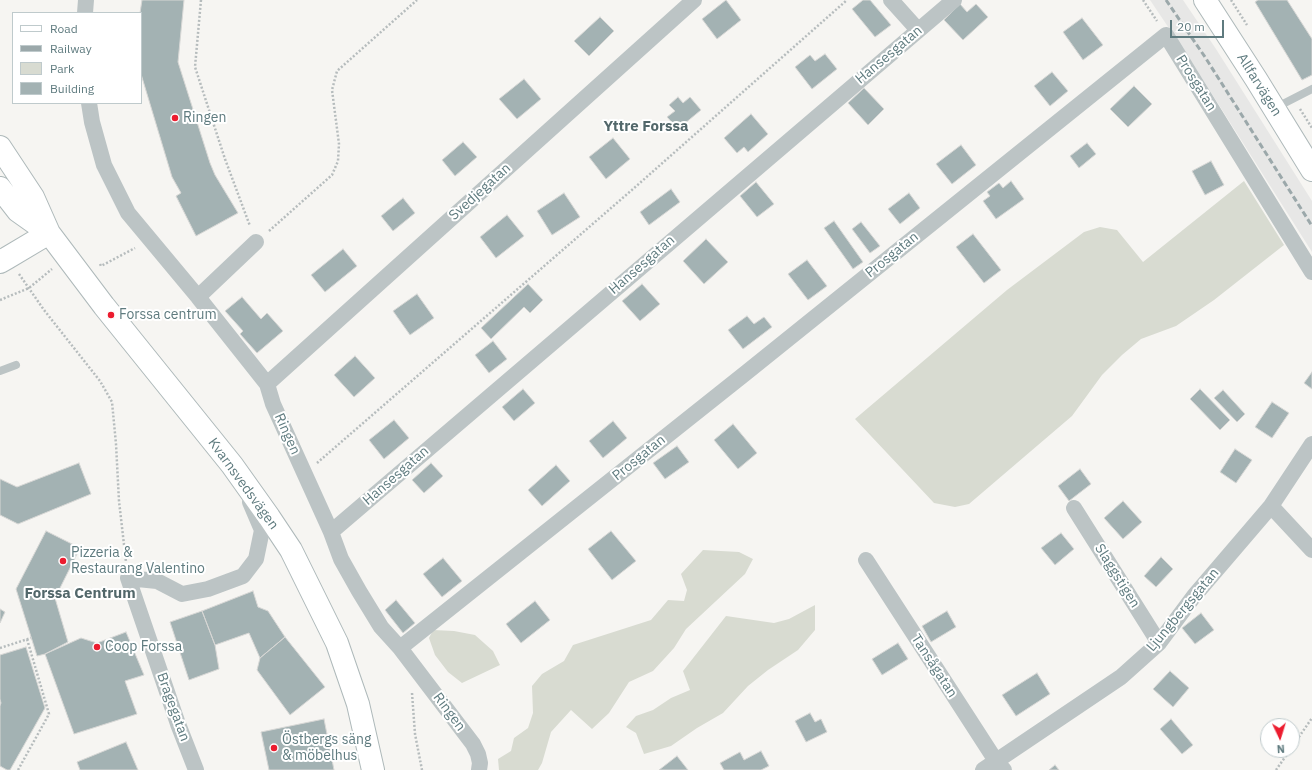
<!DOCTYPE html>
<meta charset="utf-8">
<style>
body{margin:0}
#map{position:relative;width:1312px;height:770px;overflow:hidden;background:#f6f5f2;font-family:"IBM Plex Sans",sans-serif}
canvas{display:block}
.legend{position:absolute;left:12px;top:12px;width:130px;height:92px;box-sizing:border-box;background:#fff;border:1px solid #bfcacc;margin:0;padding:5px 7px;list-style:none;font-size:12px;color:#5f7b7f}
.legend li{display:flex;align-items:center;gap:8px;height:20px}
.legend b{width:20px;border:1px solid #bfcacc}
.north{position:absolute;left:1260px;top:718px;width:40px;height:40px;box-sizing:border-box;background:#fff;border:1px solid #bfcacc;border-radius:50%;rotate:176deg;font-size:11px;font-weight:700;line-height:16px;text-align:center;color:#5f7b7f}
.north::after{content:'';display:block;margin:auto;width:14px;height:18px;background:#ec1c2f;clip-path:polygon(50% 0,100% 100%,50% 72%,0 100%)}
.scale{position:absolute;left:1170px;top:20px;width:54px;height:18px;box-sizing:border-box;border:2px solid #5f7b7f;border-top:0;padding-left:5px;font-size:12px;line-height:14px;white-space:nowrap;color:#5f7b7f;-webkit-text-stroke:3px #fff;paint-order:stroke}
</style>
<div id="map">
<canvas width="1312" height="770"></canvas>
<ul class="legend">
<li><b style="height:5px;background:#fff"></b>Road</li>
<li><b style="height:5px;background:#9ba8aa"></b>Railway</li>
<li><b style="height:11px;background:#d8dbd1"></b>Park</li>
<li><b style="height:11px;background:#a3b2b3"></b>Building</li>
</ul>
<div class="north">N</div>
<div class="scale">20 m</div>
</div>
<script>
const context = document.querySelector('canvas').getContext('2d');
context.lineJoin = 'round';
function fillPath(path, color) {
  context.fillStyle = color;
  context.fill(path, 'evenodd');
}
function poly(rows) {
  const path = new Path2D();
  for (const r of rows) {
    path.moveTo(r[0], r[1]);
    for (let i = 2; i < r.length; i += 2) path.lineTo(r[i], r[i + 1]);
  }
  return path;
}
function trace(path, color, width, dash) {
  context.strokeStyle = color;
  context.lineWidth = width;
  context.lineCap = dash ? 'butt' : 'round';
  context.setLineDash(dash || []);
  context.stroke(path);
}
function drawText(font, color, halo, rows, align = 'center') {
  context.font = font + ' "IBM Plex Sans",sans-serif';
  context.lineWidth = 4;
  context.setLineDash([]);
  context.textBaseline = 'middle';
  context.strokeStyle = halo;
  context.fillStyle = color;
  for (const [text, x, y, turn = 0] of rows) {
    context.save();
    context.translate(x, y);
    context.rotate((+turn || 0) * Math.PI / 180);
    context.textAlign = isNaN(turn) ? turn : align;
    if (halo) context.strokeText(text, 0, 0);
    context.fillText(text, 0, 0);
    context.restore();
  }
}
const built = poly([
 [1150,0,1183,0,1216,49,1312,201,1312,252,1193,64]
]);
const green = poly([
 [1244,181,1284,245,1214,300,1176,326,1141,339,1122,355,1102,375,1072,416,969,504,955,507,934,503,855,419,1007,290,1084,232,1100,227,1117,230,1143,262],
 [703,550,739,552,753,559,745,574,686,629,674,648,653,671,629,682,609,713,592,729,571,710,551,732,542,763,538,770,499,770,498,759,511,751,514,738,528,728,533,713,532,686,542,674,564,661,573,645,651,620,668,600,684,601,687,590,681,574],
 [815,605,815,630,798,650,768,670,748,686,723,713,697,728,671,746,644,754,636,733,626,727,636,716,653,710,671,698,690,690,683,671,726,616,774,623,789,619],
 [433,630,454,631,475,635,493,651,500,665,462,683,448,672,435,655,429,638]
]);
const building = poly([
 [142,0,184,0,178,62,210,163,215,175,238,213,196,236,176,196,181,193,172,177,141,74,140,13,142,0],
 [726,0,741,20,717,39,702,19,726,0],
 [863,0,870,0,891,25,875,37,852,9,863,0],
 [1258,0,1287,0,1312,39,1312,75,1302,80,1255,2,1258,0],
 [960,4,967,12,976,4,988,17,963,40,944,20,960,4],
 [600,17,614,31,589,56,574,41,600,17],
 [1082,18,1103,45,1083,60,1063,32,1082,18],
 [825,54,837,69,812,89,795,67,810,55,815,61,825,54],
 [1052,72,1068,91,1050,106,1034,86,1052,72],
 [524,79,541,99,517,119,499,99,524,79],
 [1134,86,1152,104,1128,127,1110,109,1134,86],
 [864,88,884,109,868,125,848,103,864,88],
 [678,97,683,103,690,97,701,110,678,129,667,117,675,111,669,105,678,97],
 [751,114,768,134,748,152,744,147,737,153,724,138,751,114],
 [613,138,630,159,606,179,589,157,613,138],
 [463,142,477,157,455,176,442,160,463,142],
 [1087,143,1096,154,1079,168,1070,156,1087,143],
 [961,145,976,165,952,184,936,164,961,145],
 [1211,161,1224,185,1205,195,1192,171,1211,161],
 [1011,181,1024,199,996,219,983,201,990,196,987,192,999,183,1003,188,1011,181],
 [756,182,774,204,757,217,740,196,756,182],
 [671,189,680,202,649,225,640,212,671,189],
 [564,193,580,217,552,235,537,211,564,193],
 [909,193,920,208,900,224,888,209,909,193],
 [403,198,415,213,393,231,381,216,403,198],
 [507,215,524,236,496,258,480,237,507,215],
 [834,221,863,262,853,269,824,228,834,221],
 [861,222,880,246,870,253,852,229,861,222],
 [973,234,1001,270,984,283,956,247,973,234],
 [706,239,728,262,704,284,683,261,706,239],
 [343,249,357,266,325,292,311,275,343,249],
 [807,260,827,286,808,300,788,274,807,260],
 [528,284,543,300,530,313,524,307,491,339,481,328,528,284],
 [642,284,660,304,640,321,622,301,642,284],
 [417,294,434,318,410,335,393,311,417,294],
 [242,297,261,319,267,313,283,331,257,353,240,334,243,331,225,311,242,297],
 [747,316,754,324,764,317,772,327,743,349,728,330,747,316],
 [493,341,507,359,489,373,475,355,493,341],
 [355,356,375,378,354,397,334,375,355,356],
 [1312,372,1312,389,1304,383,1312,372],
 [523,389,535,403,514,421,502,407,523,389],
 [1200,389,1230,420,1220,430,1190,399,1200,389],
 [1223,390,1245,414,1237,422,1214,398,1223,390],
 [1272,402,1289,413,1272,438,1255,427,1272,402],
 [394,420,409,438,384,459,369,440,394,420],
 [613,421,627,438,603,458,589,441,613,421],
 [733,424,757,453,738,469,714,440,733,424],
 [677,446,689,462,665,479,653,463,677,446],
 [1235,449,1252,460,1236,483,1220,472,1235,449],
 [79,463,91,494,18,524,0,515,0,479,17,487,79,463],
 [431,463,443,476,424,493,412,480,431,463],
 [556,465,570,481,542,506,528,490,556,465],
 [1080,469,1091,484,1069,501,1058,486,1080,469],
 [1123,501,1142,522,1123,539,1104,518,1123,501],
 [46,531,80,548,55,598,68,642,45,654,37,656,16,589,46,531],
 [611,531,636,561,612,580,588,549,611,531],
 [1061,533,1074,549,1055,565,1041,548,1061,533],
 [1161,557,1173,569,1156,587,1144,576,1161,557],
 [443,558,462,581,442,597,423,574,443,558],
 [253,591,258,607,268,611,285,637,260,658,249,633,215,645,202,611,253,591],
 [396,600,415,623,403,633,385,610,396,600],
 [535,601,550,620,521,643,506,624,535,601],
 [0,609,5,612,0,623,0,609],
 [202,611,215,645,219,669,189,680,170,622,202,611],
 [947,611,956,627,931,642,922,626,947,611],
 [1201,613,1214,630,1195,644,1182,628,1201,613],
 [126,632,144,675,125,681,137,714,74,734,45,654,81,638,97,643,126,632],
 [285,637,325,687,290,715,257,670,260,658,285,637],
 [898,643,908,659,882,675,872,659,898,643],
 [26,647,45,708,10,770,7,770,0,766,0,706,1,703,0,699,0,655,26,647],
 [1170,671,1189,688,1173,707,1153,689,1170,671],
 [1037,673,1050,694,1016,716,1002,695,1037,673],
 [810,713,815,722,821,719,827,732,806,742,795,721,810,713],
 [324,719,334,770,269,770,261,732,324,719],
 [1171,719,1193,745,1182,754,1160,729,1171,719],
 [126,742,138,770,80,770,77,762,126,742],
 [761,751,769,766,761,770,724,770,720,763,740,752,744,760,761,751],
 [677,756,688,770,659,770,677,756],
 [1055,765,1059,770,1049,770,1055,765]
]);
const path = poly([
 [201,0,195,67,225,159,250,226],
 [1143,0,1157,21],
 [1231,0,1247,25],
 [1300,109,1312,128],
 [269,231,332,175,338,161,339,144,332,90,337,71,417,0],
 [100,264,101,266,135,248],
 [19,274,44,310,100,381,112,402,116,444,119,501,126,562],
 [0,300,29,288,52,269],
 [317,463,633,189,847,0],
 [0,648,31,638],
 [412,693,415,734,422,770],
 [1292,747,1312,718],
 [18,770,49,714,27,639],
 [1276,770,1290,750]
]);
const lane = poly([
 [1275,108,1312,89],
 [0,371,16,365]
]);
const street = poly([
 [891,0,918,30],
 [85,13,86,0],
 [89,103,92,122,104,165,128,213,198,297,267,384,273,404,331,532,341,559,359,591,381,627,400,648,473,744,478,754,480,763,479,770],
 [198,297,256,242],
 [267,384,694,0],
 [1271,506,1312,550],
 [1074,508,1159,643],
 [331,532,954,0],
 [866,560,996,761,1004,770],
 [400,648,747,372,1166,35,1312,272],
 [196,770,178,724,128,578,157,581,182,594,208,589,243,576,256,559,262,530,250,502],
 [983,770,1121,677,1159,643,1194,596,1271,506,1312,444]
]);
const secondary = poly([
 [1205,0,1256,79,1312,170],
 [0,147,33,197,49,233,104,306,232,465,269,517,291,550,337,643,358,704,373,770],
 [0,188,18,211,49,233],
 [0,262,7,258,49,233]
]);
const rail = poly([
 [1166,0,1205,57,1312,226]
]);
const markers = [
 [175,118,4,"#ec1c2f"],
 [111,315,4,"#ec1c2f"],
 [63,561,4,"#ec1c2f"],
 [97,647,4,"#ec1c2f"],
 [274,748,4,"#ec1c2f"]
];
const streetNames = [
 ["Hansesgatan",889,55,-40],
 ["Prosgatan",1196,83,58],
 ["Allfarvägen",1259,85,58],
 ["Svedjegatan",480,192,-42],
 ["Prosgatan",892,255,-39],
 ["Hansesgatan",642,265,-41],
 ["Ringen",287,434,66],
 ["Prosgatan",639,458,-39],
 ["Hansesgatan",396,476,-41],
 ["Kvarnsvedsvägen",243,484,54],
 ["Slaggstigen",1117,576,58],
 ["Ljungbergsgatan",1183,610,-50],
 ["Tansågatan",934,666,57],
 ["Bragegatan",173,707,70],
 ["Ringen",449,712,53]
];
const poiNames = [
 ["Ringen",183,118],
 ["Forssa centrum",119,315],
 ["Pizzeria &",71,553],
 ["Restaurang Valentino",71,569],
 ["Coop Forssa",105,647],
 ["Östbergs säng",282,740],
 ["& möbelhus",282,756]
];
const neighbourhoodNames = [
 ["Yttre Forssa",646,127],
 ["Forssa Centrum",80,594]
];
fillPath(built, '#e7e7e6');
fillPath(green, '#d8dbd1');
fillPath(building, '#a3b2b3');
trace(building, '#d7d7d5', 1);
trace(secondary, '#aeb9ba', 24);
trace(path, '#b6bcbd', 2.5, [2, 2]);
trace(lane, '#bcc4c5', 8);
trace(street, '#bcc4c5', 16);
trace(secondary, '#fff', 22);
trace(rail, '#9ba8aa', 3, [6, 3]);
for (const [x, y, r, color] of markers) {
  const dot = new Path2D();
  dot.arc(x, y, r, 0, 2 * Math.PI);
  context.fillStyle = color;
  context.fill(dot);
  trace(dot, '#fff', 1.5);
}
drawText('14px', '#5f7b7f', '#fff', streetNames);
drawText('14px', '#5f7b7f', '#fff', poiNames, 'left');
drawText('bold 15px', '#52676a', '#fff', neighbourhoodNames);
</script>
